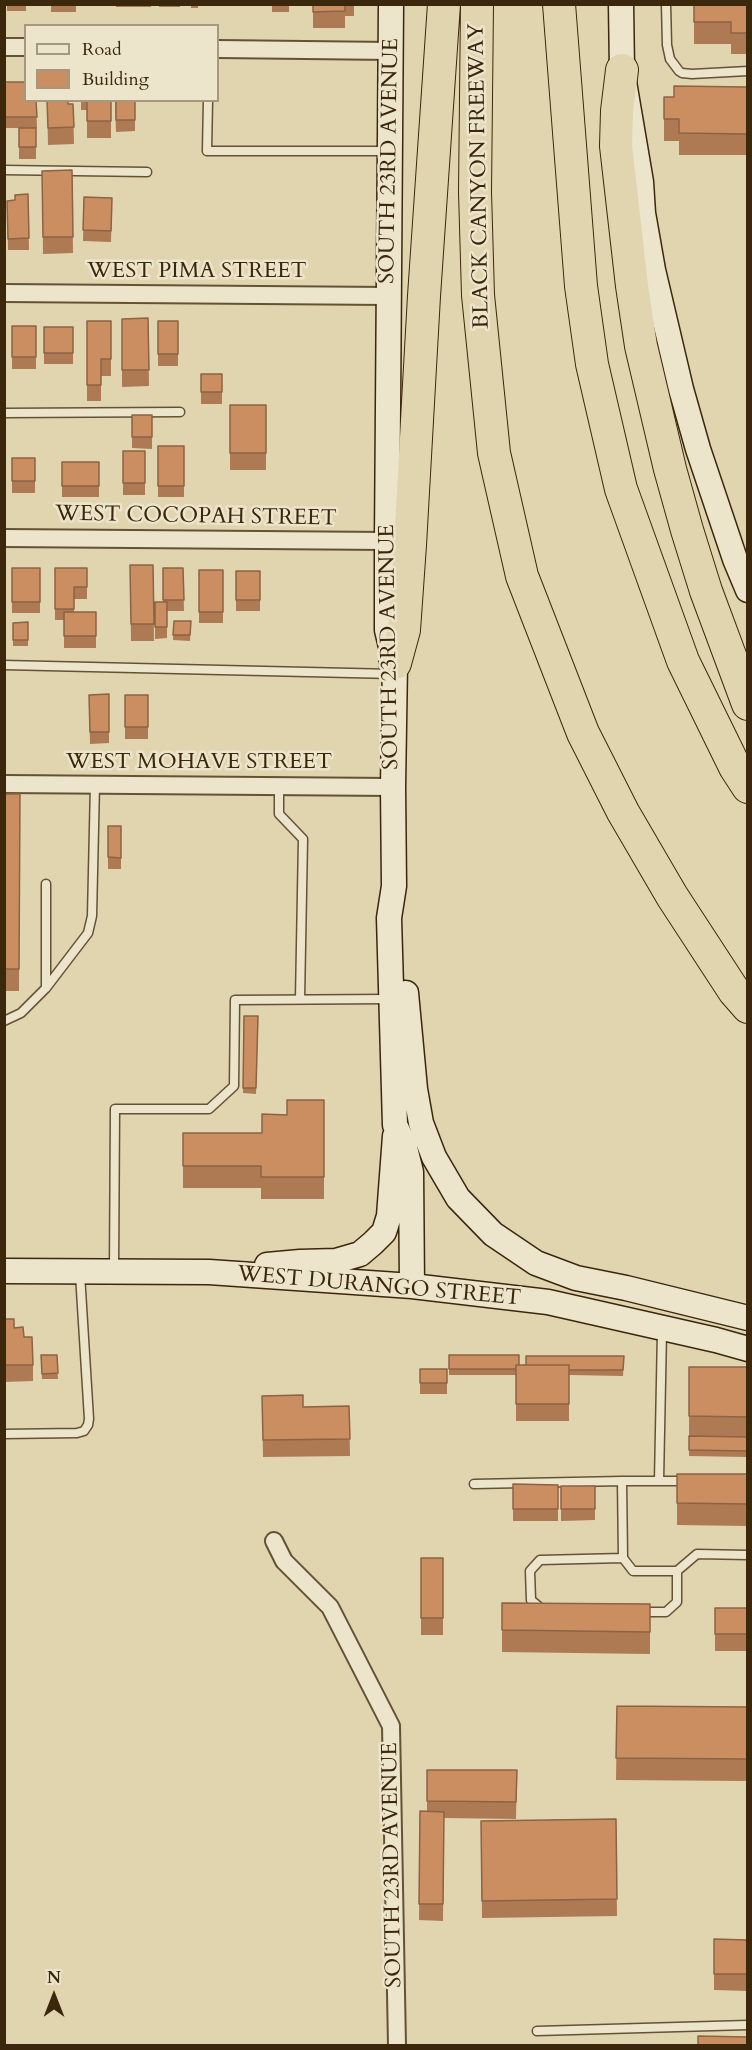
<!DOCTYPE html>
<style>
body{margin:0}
#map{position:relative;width:752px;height:2050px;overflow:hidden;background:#e1d5af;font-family:Cardo,serif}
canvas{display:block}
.frame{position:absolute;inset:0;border:6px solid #3b270c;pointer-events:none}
.legend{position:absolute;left:24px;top:24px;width:195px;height:78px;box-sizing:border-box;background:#ece4cb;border:2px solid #a5987f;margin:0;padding:8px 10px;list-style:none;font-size:18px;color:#3b270c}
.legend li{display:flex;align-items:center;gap:12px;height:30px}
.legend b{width:30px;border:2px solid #a5987f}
.north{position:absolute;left:24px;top:1966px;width:60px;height:60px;-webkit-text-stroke:4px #ece4cb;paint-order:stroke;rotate:0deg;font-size:16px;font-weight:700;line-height:24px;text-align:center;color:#3b270c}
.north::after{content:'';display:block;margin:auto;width:21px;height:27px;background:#3b270c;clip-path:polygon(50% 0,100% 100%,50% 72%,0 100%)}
</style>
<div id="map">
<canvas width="752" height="2050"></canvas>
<div class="frame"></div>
<ul class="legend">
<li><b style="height:8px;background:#ece4cb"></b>Road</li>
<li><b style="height:16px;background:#ca8e61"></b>Building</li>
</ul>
<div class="north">N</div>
</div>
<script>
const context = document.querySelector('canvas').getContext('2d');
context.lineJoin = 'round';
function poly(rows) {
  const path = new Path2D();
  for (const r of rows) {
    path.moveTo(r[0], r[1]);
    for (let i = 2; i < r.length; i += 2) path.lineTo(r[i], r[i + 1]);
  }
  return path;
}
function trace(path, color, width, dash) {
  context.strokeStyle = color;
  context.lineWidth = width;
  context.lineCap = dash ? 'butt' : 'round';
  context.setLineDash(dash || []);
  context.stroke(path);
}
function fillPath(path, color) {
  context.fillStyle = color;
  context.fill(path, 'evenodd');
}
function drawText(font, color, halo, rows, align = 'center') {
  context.font = font + ' Cardo,serif';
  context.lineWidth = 5;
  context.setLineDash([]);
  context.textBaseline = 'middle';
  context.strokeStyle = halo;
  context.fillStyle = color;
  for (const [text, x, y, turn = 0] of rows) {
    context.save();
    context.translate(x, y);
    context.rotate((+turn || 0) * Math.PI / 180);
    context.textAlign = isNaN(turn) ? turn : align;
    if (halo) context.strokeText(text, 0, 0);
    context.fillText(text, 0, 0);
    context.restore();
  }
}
const lane = poly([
 [666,4,667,45,670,59,679,71,682,73,692,74,748,71],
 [208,100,207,151,387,151],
 [4,170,147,172],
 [4,413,180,412],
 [4,665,394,674],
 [279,786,279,814,303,839,300,999],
 [46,884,46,988],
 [4,1021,21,1013,46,988,88,933,92,916,95,784],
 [114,1271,115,1109,209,1109,234,1086,235,1000,389,999],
 [4,1434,77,1433,84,1431,88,1425,89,1419,80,1274],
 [659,1481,662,1331],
 [474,1484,622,1481],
 [623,1558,633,1571,677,1571],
 [543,1610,531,1600,530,1571,540,1560,623,1558,622,1481,687,1481],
 [642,1612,666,1612,677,1602,677,1571,697,1554,748,1555],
 [537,2031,748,2025]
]);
const street = poly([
 [4,47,26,47],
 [218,49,391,51],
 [4,293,388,296],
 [4,538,387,541],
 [4,784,393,787],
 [274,1541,284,1561,330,1607,391,1726,397,2046]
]);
const secondary = poly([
 [391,4,387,541,387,630,395,663,393,787,394,886,389,918,395,1125,404,1144,411,1172,412,1286],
 [621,4,622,70,641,182,643,213,653,270,681,389,698,449,735,559,748,590],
 [406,993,415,1089,421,1123,434,1157,458,1198,493,1234,536,1263,576,1278,626,1288,748,1318],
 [267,1265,300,1262,336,1261,360,1254,373,1243,384,1232,389,1216,395,1136],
 [4,1271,209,1272,412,1286,548,1302,716,1340,748,1349]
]);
const highway = poly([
 [477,4,475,192,478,295,494,453,522,576,583,733,623,812,672,896,734,991,748,1007],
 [559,4,581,286,592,364,621,489,683,661,735,767,748,787],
 [622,70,617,111,616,146,632,286,641,346,670,469,687,530,706,591,748,704],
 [395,663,404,630,410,545,424,296,444,4]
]);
const wall = poly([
 [7,4,26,4,26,11,7,11],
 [51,4,76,4,76,12,51,12],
 [116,4,151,4,151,7,116,7],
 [159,4,180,4,180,7,159,7],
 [191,4,198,4,198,8,191,8],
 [272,4,289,4,289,12,272,12],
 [313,4,354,4,354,16,345,16,345,28,313,28],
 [694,4,747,4,747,54,731,54,731,44,694,44],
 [4,82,36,100,37,128,4,128],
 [747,87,747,155,679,155,679,141,664,141,664,97,674,97],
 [47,100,68,104,73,104,74,144,48,145],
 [81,100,111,100,111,138,87,138,87,110,81,110],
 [115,100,135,100,135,131,116,132],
 [19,128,36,128,36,159,19,159],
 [72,170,73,253,43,254,42,171],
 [28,194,29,250,8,250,7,201,15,200],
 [84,197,112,198,111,242,83,241],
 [148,318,149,386,122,387,122,319],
 [87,321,111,321,111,376,101,376,101,401,87,401],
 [158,321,178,321,178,366,158,366],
 [12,326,36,326,36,369,12,369],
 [44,327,73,327,73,364,44,364],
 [201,374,222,374,222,404,201,404],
 [230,405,266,405,266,470,230,470],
 [132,415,152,415,152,449,132,448],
 [158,446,184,446,184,497,158,497],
 [123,451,145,451,145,495,123,495],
 [12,458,35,458,35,493,12,493],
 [62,462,99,462,99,497,62,497],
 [130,565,153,565,154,641,131,641],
 [12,568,40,568,40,613,12,613],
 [55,568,87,568,87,599,74,599,74,612,96,612,96,648,64,648,64,620,55,620],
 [163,568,183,568,184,611,167,611,167,638,155,639,155,602,163,602],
 [199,570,223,570,223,623,199,623],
 [236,571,260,571,260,611,236,611],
 [174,621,191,621,190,641,173,640],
 [28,622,28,646,13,646,13,623],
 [109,694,109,743,90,744,89,695],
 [125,695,148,695,148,739,125,739],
 [4,794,20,794,19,991,4,991],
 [108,826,121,826,121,869,108,869],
 [244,1016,258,1016,256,1094,243,1093],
 [324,1100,324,1199,261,1199,261,1188,183,1188,183,1133,262,1133,287,1115],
 [4,1319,24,1337,33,1365,33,1381,4,1382],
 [41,1355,57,1355,58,1379,42,1379],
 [449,1355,519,1365,624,1356,623,1376,569,1375,569,1421,516,1421,516,1375,449,1375],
 [689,1367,747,1367,747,1457,689,1456],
 [420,1369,447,1369,447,1394,420,1394],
 [262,1396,303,1407,349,1406,350,1456,263,1457],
 [677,1474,747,1474,747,1526,677,1525],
 [513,1484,558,1485,558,1521,513,1521],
 [561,1486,595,1486,595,1520,561,1521],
 [421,1558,443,1558,443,1635,421,1635],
 [502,1603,650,1604,650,1654,502,1652],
 [715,1608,747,1608,747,1651,715,1651],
 [617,1706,747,1707,747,1781,616,1780],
 [427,1770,517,1770,516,1819,444,1818,443,1921,419,1920,420,1811,427,1811],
 [616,1819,617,1916,482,1918,481,1821],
 [714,1939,747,1940,747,1991,714,1990]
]);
const building = poly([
 [313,4,345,4,345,11,313,12,313,4],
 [694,4,747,4,747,33,731,33,731,22,694,22,694,4],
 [4,82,26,82,26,100,36,100,37,117,4,117,4,82],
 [674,86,747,87,747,134,679,133,679,119,664,119,664,97,674,97,674,86],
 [47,100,68,100,68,104,73,104,74,127,48,128,47,100],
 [87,100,111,100,111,121,87,121,87,100],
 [116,100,135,100,135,120,116,120,116,100],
 [19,128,36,128,36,147,19,147,19,128],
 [72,170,73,237,43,237,42,171,72,170],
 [28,194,29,238,8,239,7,201,15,200,15,195,28,194],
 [84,197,112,198,111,231,83,230,84,197],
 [148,318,149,370,122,370,122,319,148,318],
 [87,321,111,321,111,359,101,359,101,385,87,385,87,321],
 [158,321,178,321,178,354,158,354,158,321],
 [12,326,36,326,36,357,12,357,12,326],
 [44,327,73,327,73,353,44,353,44,327],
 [201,374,222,374,222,392,201,392,201,374],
 [230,405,266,405,266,453,230,453,230,405],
 [132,415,152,415,152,437,132,437,132,415],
 [158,446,184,446,184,486,158,486,158,446],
 [123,451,145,451,145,483,123,483,123,451],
 [12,458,35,458,35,481,12,481,12,458],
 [62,462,99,462,99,486,62,486,62,462],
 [130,565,153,565,154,624,131,624,130,565],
 [12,568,40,568,40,602,12,602,12,568],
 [55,568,87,568,87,587,74,587,74,609,55,609,55,568],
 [163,568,183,568,184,600,163,600,163,568],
 [199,570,223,570,223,612,199,612,199,570],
 [236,571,260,571,260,600,236,600,236,571],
 [155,602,167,602,167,627,155,627,155,602],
 [64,612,96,612,96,636,64,636,64,612],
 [174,621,191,621,190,635,173,635,174,621],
 [28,622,28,640,13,640,13,623,28,622],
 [109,694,109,732,90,732,89,695,109,694],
 [125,695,148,695,148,727,125,727,125,695],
 [4,794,20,794,19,969,4,969,4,794],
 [108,826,121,826,121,858,108,857,108,826],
 [244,1016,258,1016,256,1088,243,1088,244,1016],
 [287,1100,324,1100,324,1177,261,1177,261,1166,183,1166,183,1133,262,1133,262,1114,287,1115,287,1100],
 [4,1319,14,1319,14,1328,23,1327,24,1337,32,1337,33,1365,4,1365,4,1319],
 [41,1355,57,1355,58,1373,42,1374,41,1355],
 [449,1355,519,1355,519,1365,516,1365,516,1369,449,1369,449,1355],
 [526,1356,624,1356,623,1370,569,1370,569,1365,526,1365,526,1356],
 [516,1365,569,1365,569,1404,516,1404,516,1365],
 [689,1367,747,1367,747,1417,689,1416,689,1367],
 [420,1369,447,1369,447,1383,420,1383,420,1369],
 [303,1395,303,1407,349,1406,350,1439,263,1440,262,1396,303,1395],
 [689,1436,747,1437,747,1451,689,1450,689,1436],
 [677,1474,747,1474,747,1504,677,1503,677,1474],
 [513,1484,558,1485,558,1509,513,1509,513,1484],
 [561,1486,595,1486,595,1509,561,1509,561,1486],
 [421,1558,443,1558,443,1618,421,1618,421,1558],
 [502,1603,650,1604,650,1632,502,1630,502,1603],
 [715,1608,747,1608,747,1634,715,1634,715,1608],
 [617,1706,747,1707,747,1759,616,1758,617,1706],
 [427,1770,517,1770,516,1802,427,1801,427,1770],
 [420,1811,444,1812,443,1904,419,1904,420,1811],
 [616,1819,617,1899,482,1901,481,1821,616,1819],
 [714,1939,747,1940,747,1974,714,1974,714,1939],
 [698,2036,747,2037,747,2046,698,2046,698,2036]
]);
const streetNames = [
 ["SOUTH 23RD AVENUE",390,161,-89],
 ["BLACK CANYON FREEWAY",480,176,-91],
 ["WEST PIMA STREET",197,272],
 ["WEST COCOPAH STREET",196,517,1],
 ["SOUTH 23RD AVENUE",390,647,-91],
 ["WEST MOHAVE STREET",199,763],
 ["WEST DURANGO STREET",379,1287,5],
 ["SOUTH 23RD AVENUE",393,1865,-91]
];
trace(lane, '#645235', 11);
trace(street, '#645235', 20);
trace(secondary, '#3b270c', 27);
trace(highway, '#3b270c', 34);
trace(lane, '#ece4cb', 8);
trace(street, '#ece4cb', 16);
trace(secondary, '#ece4cb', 24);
trace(highway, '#e1d5af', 32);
fillPath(wall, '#ae7a53');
fillPath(building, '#ca8e61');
trace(building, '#8d6344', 1.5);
drawText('22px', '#3b270c', '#ece4cb', streetNames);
</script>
